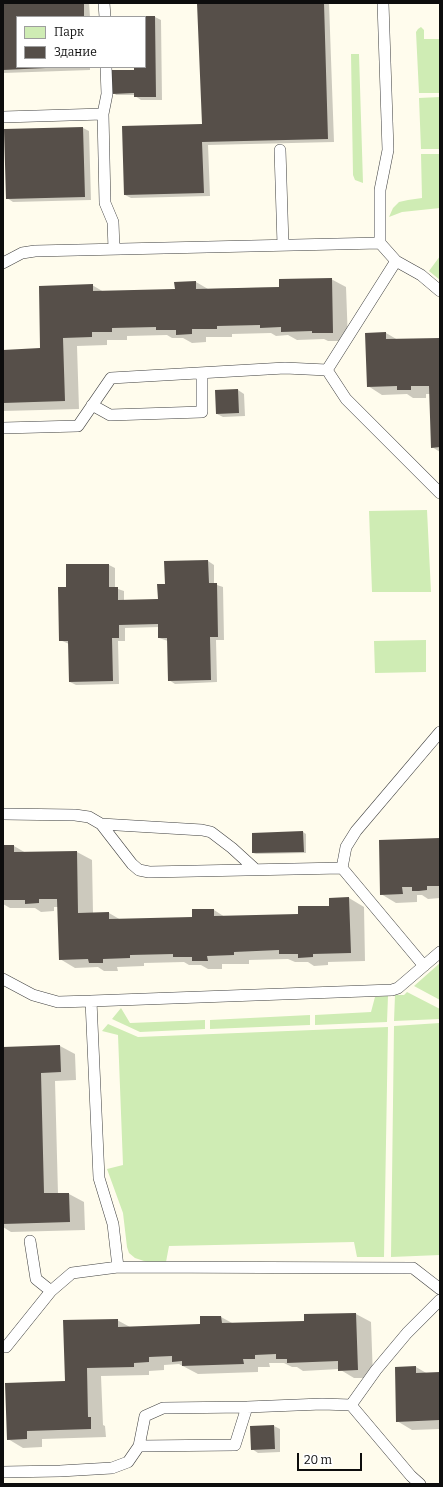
<!DOCTYPE html>
<meta charset="utf-8">
<style>
body{margin:0}
#map{position:relative;width:443px;height:1487px;overflow:hidden;background:#fffced;font-family:Bitter,serif}
canvas{display:block}
.frame{position:absolute;inset:0;border:4px solid #0d0d0d;pointer-events:none}
.legend{position:absolute;left:16px;top:16px;width:130px;height:52px;box-sizing:border-box;background:#fff;border:1px solid #9e9e9e;margin:0;padding:5px 7px;list-style:none;font-size:12px;color:#0d0d0d}
.legend li{display:flex;align-items:center;gap:8px;height:20px}
.legend b{width:20px;border:1px solid #9e9e9e}
.scale{position:absolute;left:297px;top:1453px;width:65px;height:18px;box-sizing:border-box;border:2px solid #0d0d0d;border-top:0;padding-left:5px;font-size:12px;line-height:14px;white-space:nowrap;color:#0d0d0d;-webkit-text-stroke:3px #fff;paint-order:stroke}
</style>
<div id="map">
<canvas width="443" height="1487"></canvas>
<div class="frame"></div>
<ul class="legend">
<li><b style="height:11px;background:#cfecb4"></b>Парк</li>
<li><b style="height:11px;background:#564f49"></b>Здание</li>
</ul>
<div class="scale">20 m</div>
</div>
<script>
const context = document.querySelector('canvas').getContext('2d');
context.lineJoin = 'round';
function fillPath(path, color) {
  context.fillStyle = color;
  context.fill(path, 'evenodd');
}
function poly(rows) {
  const path = new Path2D();
  for (const r of rows) {
    path.moveTo(r[0], r[1]);
    for (let i = 2; i < r.length; i += 2) path.lineTo(r[i], r[i + 1]);
  }
  return path;
}
function trace(path, color, width, dash) {
  context.strokeStyle = color;
  context.lineWidth = width;
  context.lineCap = dash ? 'butt' : 'round';
  context.setLineDash(dash || []);
  context.stroke(path);
}
const green = poly([
 [421,27,424,30,424,39,440,39,440,93,419,93,416,32,418,29],
 [351,54,359,54,363,183,355,180,353,175],
 [440,97,440,149,421,149,419,98],
 [421,154,440,154,440,208,402,212,389,217,393,208,399,202,408,200,422,198],
 [440,256,440,280,429,271],
 [427,510,431,592,372,592,369,511],
 [426,640,426,672,375,673,374,641],
 [440,963,440,1000,414,986],
 [407,992,440,1009,440,1019,394,1021,395,995,404,995],
 [388,996,387,1022,315,1025,315,1015,371,1012,375,997],
 [121,1008,130,1023,205,1020,205,1029,140,1032,112,1019],
 [310,1015,310,1025,210,1029,210,1020],
 [440,1023,440,1255,391,1257,394,1026],
 [108,1024,138,1037,388,1027,384,1257,357,1257,354,1242,169,1246,166,1262,147,1262,135,1258,129,1253,127,1247,123,1213,107,1169,123,1165,118,1035,102,1031]
]);
const shadow = poly([
 [3,3,89,3,90,17,17,17,17,67,90,67,90,70,3,73],
 [198,3,329,3,334,142,208,145,210,196,131,198,125,195,203,125],
 [133,17,155,17,161,20,162,100,141,100,135,96,135,95,116,95,114,93,134,71,135,67,145,67,145,17],
 [83,128,89,131,91,200,13,202,7,198,5,130],
 [331,279,346,287,348,341,328,341,324,339,297,340,288,335,276,336,271,333,232,334,232,337,206,337,206,342,192,343,183,338,172,338,167,335,127,336,127,340,107,340,107,345,77,346,79,409,3,411,3,351,41,349,92,285,104,292,176,290,175,283,196,282,208,289,280,287],
 [386,333,398,340,440,339,440,452,432,447,430,394,426,394,426,398,413,398,407,394,382,395,368,386],
 [238,390,244,394,245,416,223,417,217,414,216,391],
 [208,561,214,565,214,584,223,587,224,640,216,640,217,682,175,684,169,680,168,641,159,638,159,627,125,628,125,641,118,641,119,684,76,685,70,682,69,644,60,640,67,588,109,565,115,568,115,588,124,591,124,601,159,600,166,585],
 [303,832,306,834,306,853,256,854,253,853],
 [440,839,440,898,428,899,422,895,417,895,417,902,396,903,381,894],
 [3,846,14,846,26,853,77,852,92,860,93,913,109,913,121,920,193,918,214,910,225,917,299,915,330,907,349,898,364,907,365,961,328,962,328,965,314,966,308,962,295,962,288,959,249,960,249,964,222,964,222,969,208,969,201,965,189,965,184,962,144,963,144,966,117,967,118,971,104,971,98,967,75,968,60,959,59,907,54,907,54,911,41,912,35,908,10,908,3,904],
 [60,1046,75,1054,76,1080,55,1081,58,1194,69,1194,84,1202,85,1230,11,1232,3,1227,3,1048],
 [356,1314,371,1322,373,1378,354,1378,339,1369,303,1371,297,1367,292,1367,284,1363,269,1363,270,1367,258,1367,258,1372,198,1374,179,1364,164,1365,164,1370,149,1371,149,1375,101,1376,103,1425,105,1426,106,1437,42,1439,42,1447,23,1448,8,1439,66,1382,117,1320,130,1327,201,1325,201,1317,221,1317,234,1324,305,1322],
 [416,1367,428,1374,440,1373,440,1429,412,1430,397,1421],
 [274,1426,280,1429,280,1452,258,1453,252,1449]
]);
const building = poly([
 [3,3,84,3,84,17,17,17,17,67,46,67,46,68,3,70],
 [197,3,324,3,328,139,202,142,204,193,124,195,122,126,202,124],
 [145,16,155,16,156,97,134,97,134,93,112,94,112,70,134,70,134,67,145,67],
 [83,127,85,197,6,199,4,129],
 [332,278,333,333,312,333,312,331,281,332,281,327,260,328,260,325,217,326,217,329,192,329,192,334,176,335,176,330,156,330,156,327,112,328,112,332,92,332,92,337,63,338,65,401,3,403,3,350,40,348,39,286,93,284,93,291,175,289,174,282,196,281,196,289,279,287,279,279],
 [386,332,386,339,440,338,440,447,431,448,429,386,411,386,411,390,397,390,397,386,367,387,365,333],
 [238,389,239,413,216,414,215,390],
 [208,560,209,583,217,583,218,637,210,637,211,680,168,681,167,638,158,638,158,624,119,625,119,638,112,638,113,681,69,682,68,641,59,641,58,587,66,587,66,564,109,564,109,587,118,587,118,600,158,599,157,584,165,584,164,561],
 [303,831,304,852,252,853,252,833],
 [440,838,440,886,427,886,427,890,419,891,412,891,412,887,402,887,403,894,380,895,379,840],
 [3,845,14,845,14,852,77,851,78,913,109,912,109,919,192,917,192,909,214,909,214,916,298,914,298,906,329,906,329,898,349,897,351,953,313,954,313,957,298,958,298,954,279,954,279,950,234,952,234,955,207,956,208,961,192,961,192,957,173,957,173,954,130,955,130,958,103,959,103,963,89,963,88,959,59,960,57,899,39,899,39,903,25,904,25,900,3,900],
 [60,1045,61,1072,41,1073,44,1193,69,1193,70,1222,3,1224,3,1047],
 [356,1313,358,1370,338,1371,338,1361,287,1363,287,1359,276,1359,276,1354,255,1355,255,1359,243,1359,244,1364,182,1366,182,1361,172,1362,172,1356,149,1357,149,1362,134,1363,134,1367,87,1368,88,1417,91,1417,91,1429,27,1431,27,1439,7,1440,5,1383,65,1381,63,1320,118,1319,118,1327,200,1324,200,1316,221,1316,222,1323,304,1321,304,1314],
 [416,1366,416,1373,440,1372,440,1420,396,1422,395,1367],
 [274,1425,275,1449,251,1450,250,1426]
]);
const service = poly([
 [104,3,105,17],
 [103,114,105,203,113,222,114,249],
 [3,117,103,114,107,94,106,67],
 [280,150,283,245],
 [380,243,380,190,388,150,383,3],
 [396,261,327,370,346,399,440,493],
 [3,263,22,253,35,251,380,243,396,261,421,275,440,291],
 [92,405,110,415,202,412,202,373],
 [3,428,78,426,111,378,285,368,327,370],
 [3,814,75,815,89,817,101,824,132,864,139,870,149,872,342,868,424,966],
 [101,824,202,830,211,832,232,848,255,869],
 [342,868,346,847,356,831,440,732],
 [3,979,33,995,58,1002,91,1001],
 [30,1241,36,1279,51,1291],
 [118,1267,113,1224,99,1178,91,1001,392,990,398,988,440,952],
 [3,1347,6,1347,51,1291,72,1273,118,1267,413,1268,440,1289],
 [351,1405,376,1370,407,1333,440,1300],
 [139,1446,235,1445,247,1407],
 [3,1472,60,1471,112,1468,128,1462,139,1446,145,1416,163,1408,247,1407,322,1404,351,1405,411,1476,420,1484]
]);
fillPath(green, '#cfecb4');
fillPath(shadow, '#0003');
fillPath(building, '#564f49');
trace(service, '#404040', 12);
trace(service, '#fff', 11);
</script>
